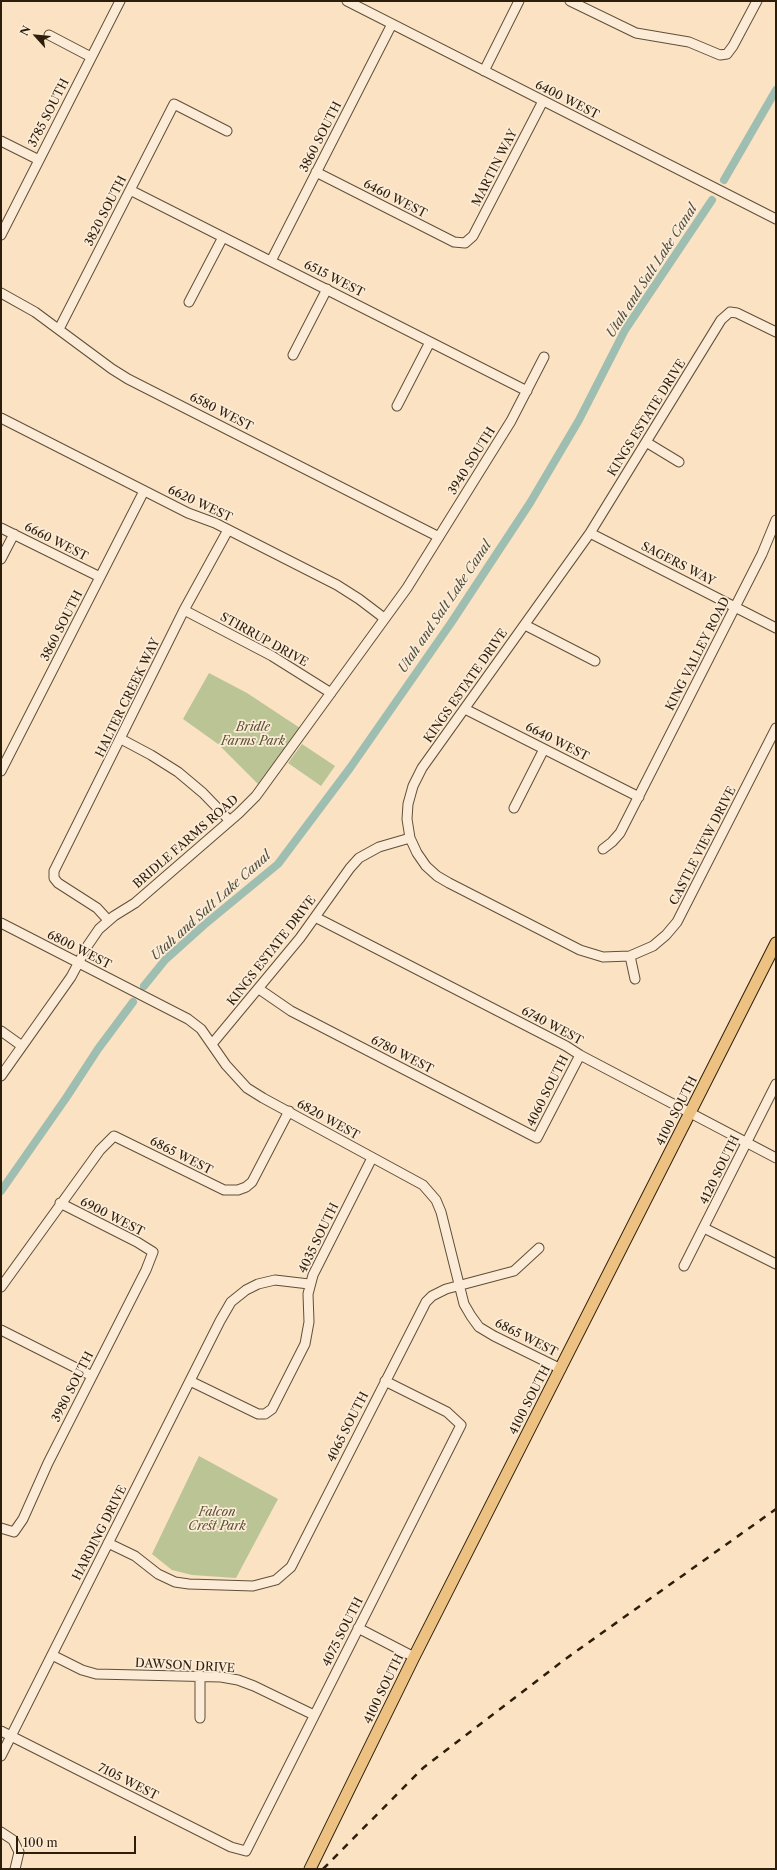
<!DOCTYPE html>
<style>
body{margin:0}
#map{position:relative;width:777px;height:1870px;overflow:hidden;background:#fae2c2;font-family:"Libre Caslon Text",serif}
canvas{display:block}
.frame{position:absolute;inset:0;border:2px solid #2d1e0b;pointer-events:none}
.north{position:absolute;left:16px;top:16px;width:40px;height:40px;-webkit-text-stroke:3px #fcecd7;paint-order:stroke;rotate:297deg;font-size:11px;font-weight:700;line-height:16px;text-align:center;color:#2d1e0b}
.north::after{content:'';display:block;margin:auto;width:14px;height:18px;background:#2d1e0b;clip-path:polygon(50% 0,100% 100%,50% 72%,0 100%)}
.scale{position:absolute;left:16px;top:1836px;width:120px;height:18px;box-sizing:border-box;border:2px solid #2d1e0b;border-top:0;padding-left:5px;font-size:12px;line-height:14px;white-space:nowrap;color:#2d1e0b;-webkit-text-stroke:3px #fcecd7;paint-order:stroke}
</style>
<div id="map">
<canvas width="777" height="1870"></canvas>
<div class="frame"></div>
<div class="north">N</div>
<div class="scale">100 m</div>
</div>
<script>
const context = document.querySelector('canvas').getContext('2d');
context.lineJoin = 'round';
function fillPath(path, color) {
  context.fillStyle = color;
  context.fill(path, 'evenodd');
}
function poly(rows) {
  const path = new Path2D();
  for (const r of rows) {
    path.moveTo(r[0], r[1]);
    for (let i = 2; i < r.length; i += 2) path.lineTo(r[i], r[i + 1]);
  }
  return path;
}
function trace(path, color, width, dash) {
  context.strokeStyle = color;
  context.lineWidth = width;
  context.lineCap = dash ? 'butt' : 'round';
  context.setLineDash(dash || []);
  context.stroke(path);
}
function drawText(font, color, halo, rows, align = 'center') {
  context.font = font + ' "Libre Caslon Text",serif';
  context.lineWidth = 3.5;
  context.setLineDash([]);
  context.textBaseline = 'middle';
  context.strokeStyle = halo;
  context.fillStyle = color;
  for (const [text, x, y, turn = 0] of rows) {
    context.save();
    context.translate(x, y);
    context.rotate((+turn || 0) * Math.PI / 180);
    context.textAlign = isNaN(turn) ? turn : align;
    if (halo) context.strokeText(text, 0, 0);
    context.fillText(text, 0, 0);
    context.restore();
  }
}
const green = poly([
 [209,673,247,693,300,728,258,784,218,744,183,719],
 [302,744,335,766,321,786,288,763],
 [199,1456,278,1499,236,1578,192,1575,172,1570,152,1554]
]);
const canal = poly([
 [724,180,776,90],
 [144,986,165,960,204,925,278,864,350,768,451,623,530,503,579,420,625,330,712,200],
 [1,1191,66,1098,98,1049,133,1002]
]);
const minor = poly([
 [347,1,776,219],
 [570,1,636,33,689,42,720,55,727,54,733,46,757,1],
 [49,35,91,57],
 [484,71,519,1],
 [1,141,39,160],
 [316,172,454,242,465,243,473,236,543,101],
 [130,190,527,391],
 [1,235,120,1],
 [271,261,392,24],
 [1,293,35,312,112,369,128,379,439,537],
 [189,302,223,237],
 [59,329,174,104,227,131],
 [293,355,327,289],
 [397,406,430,342],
 [1,418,188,513,215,523,337,585,359,599,384,618],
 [646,442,679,462],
 [1,528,100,577],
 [590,533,776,628],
 [1,559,14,534],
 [184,610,272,656,331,693],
 [525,625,595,661],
 [465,709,639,797],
 [121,739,151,755,178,772,203,793,230,821],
 [1,771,144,491],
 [514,808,544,749],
 [410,838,417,853,426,866,437,876,449,883,580,950,603,957,630,956,653,946,666,935,677,922,776,728],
 [603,849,612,842,620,833,762,554,776,520],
 [315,917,566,1046,580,1055,776,1158],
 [108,920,97,908,58,883,54,878,54,871,184,610,228,530],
 [1,923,188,1019,201,1029,226,1065,247,1088,263,1098,423,1185,436,1200,441,1212,464,1304,471,1316,479,1327,494,1336,561,1369],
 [630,956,635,979],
 [259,989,291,1011,537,1138,580,1055],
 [1,1031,22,1046],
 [212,1044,300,938,350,868,359,858,379,847,410,838,407,819,408,804,413,786,422,768,590,533,721,320,730,312,737,313,776,332],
 [1,1076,71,977,88,945,99,929,114,916,135,903,239,813,256,796,407,588,511,421,544,357],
 [704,1228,776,1264],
 [684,1266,776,1084],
 [1,1287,100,1150,114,1136,224,1190,238,1190,246,1187,252,1182,289,1111],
 [1,1330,92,1376],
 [190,1381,258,1414,265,1414,272,1409,305,1344,309,1322,308,1294,313,1275,372,1158],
 [1,1528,14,1532,23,1519,48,1463,146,1270,153,1252,137,1242,60,1203],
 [108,1543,135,1556,158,1574,175,1582,189,1584,253,1586,276,1580,291,1567,426,1302,432,1296,446,1289,514,1271,539,1248],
 [358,1628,414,1657],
 [52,1655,82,1670,96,1674,221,1677,238,1680,254,1686,314,1715],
 [200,1718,200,1677],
 [1,1731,231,1847,246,1851,461,1425,447,1412,385,1381],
 [1,1756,220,1321,231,1302,246,1290,258,1284,275,1280,309,1284],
 [1,1832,13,1840,19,1852,15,1869]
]);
const major = poly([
 [310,1869,414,1657,776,943]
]);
const rail = poly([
 [323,1869,423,1768,564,1660,776,1509]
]);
const streetNames = [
 ["6400 WEST",567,100,27],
 ["3785 SOUTH",49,113,-63],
 ["3860 SOUTH",321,137,-63],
 ["MARTIN WAY",495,168,-63],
 ["6460 WEST",395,199,27],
 ["3820 SOUTH",106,211,-63],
 ["6515 WEST",334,279,27],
 ["6580 WEST",221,412,27],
 ["KINGS ESTATE DRIVE",647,418,-58],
 ["3940 SOUTH",472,461,-58],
 ["6620 WEST",200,504,25],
 ["6660 WEST",56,542,27],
 ["SAGERS WAY",678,564,27],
 ["3860 SOUTH",62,626,-63],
 ["STIRRUP DRIVE",264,640,29],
 ["KING VALLEY ROAD",698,654,-63],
 ["KINGS ESTATE DRIVE",466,686,-55],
 ["HALTER CREEK WAY",128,698,-64],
 ["6640 WEST",557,742,27],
 ["BRIDLE FARMS ROAD",186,842,-41],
 ["CASTLE VIEW DRIVE",703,846,-63],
 ["6800 WEST",79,950,27],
 ["KINGS ESTATE DRIVE",272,951,-52],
 ["6740 WEST",552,1026,28],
 ["6780 WEST",402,1055,27],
 ["4060 SOUTH",548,1091,-63],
 ["4100 SOUTH",677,1111,-63],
 ["6820 WEST",328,1120,29],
 ["6865 WEST",181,1156,27],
 ["4120 SOUTH",720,1170,-64],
 ["6900 WEST",112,1217,27],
 ["4035 SOUTH",319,1238,-64],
 ["6865 WEST",526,1338,27],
 ["3980 SOUTH",73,1387,-63],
 ["4100 SOUTH",530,1400,-63],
 ["4065 SOUTH",348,1427,-63],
 ["HARDING DRIVE",100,1533,-63],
 ["4075 SOUTH",343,1632,-63],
 ["DAWSON DRIVE",185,1666,3],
 ["4100 SOUTH",384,1689,-64],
 ["7105 WEST",128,1782,27]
];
const parkNames = [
 ["Bridle",253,728],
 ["Farms Park",253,742],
 ["Falcon",217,1513],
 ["Crest Park",217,1527]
];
const waterNames = [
 ["Utah and Salt Lake Canal",652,271,-57],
 ["Utah and Salt Lake Canal",445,607,-56],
 ["Utah and Salt Lake Canal",211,906,-42]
];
fillPath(green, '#bbc495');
trace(canal, '#9ebeb1', 8);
trace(minor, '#604f39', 11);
trace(major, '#2d1e0b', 13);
trace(minor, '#fcecd7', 9);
trace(major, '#edc181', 11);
trace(rail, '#2d1e0b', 2.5, [7, 7]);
drawText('12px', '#2d1e0b', '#fcecd7', streetNames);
drawText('italic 12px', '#585034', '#fcecd7', parkNames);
drawText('italic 13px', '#4f4e3d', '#fcecd7', waterNames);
</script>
